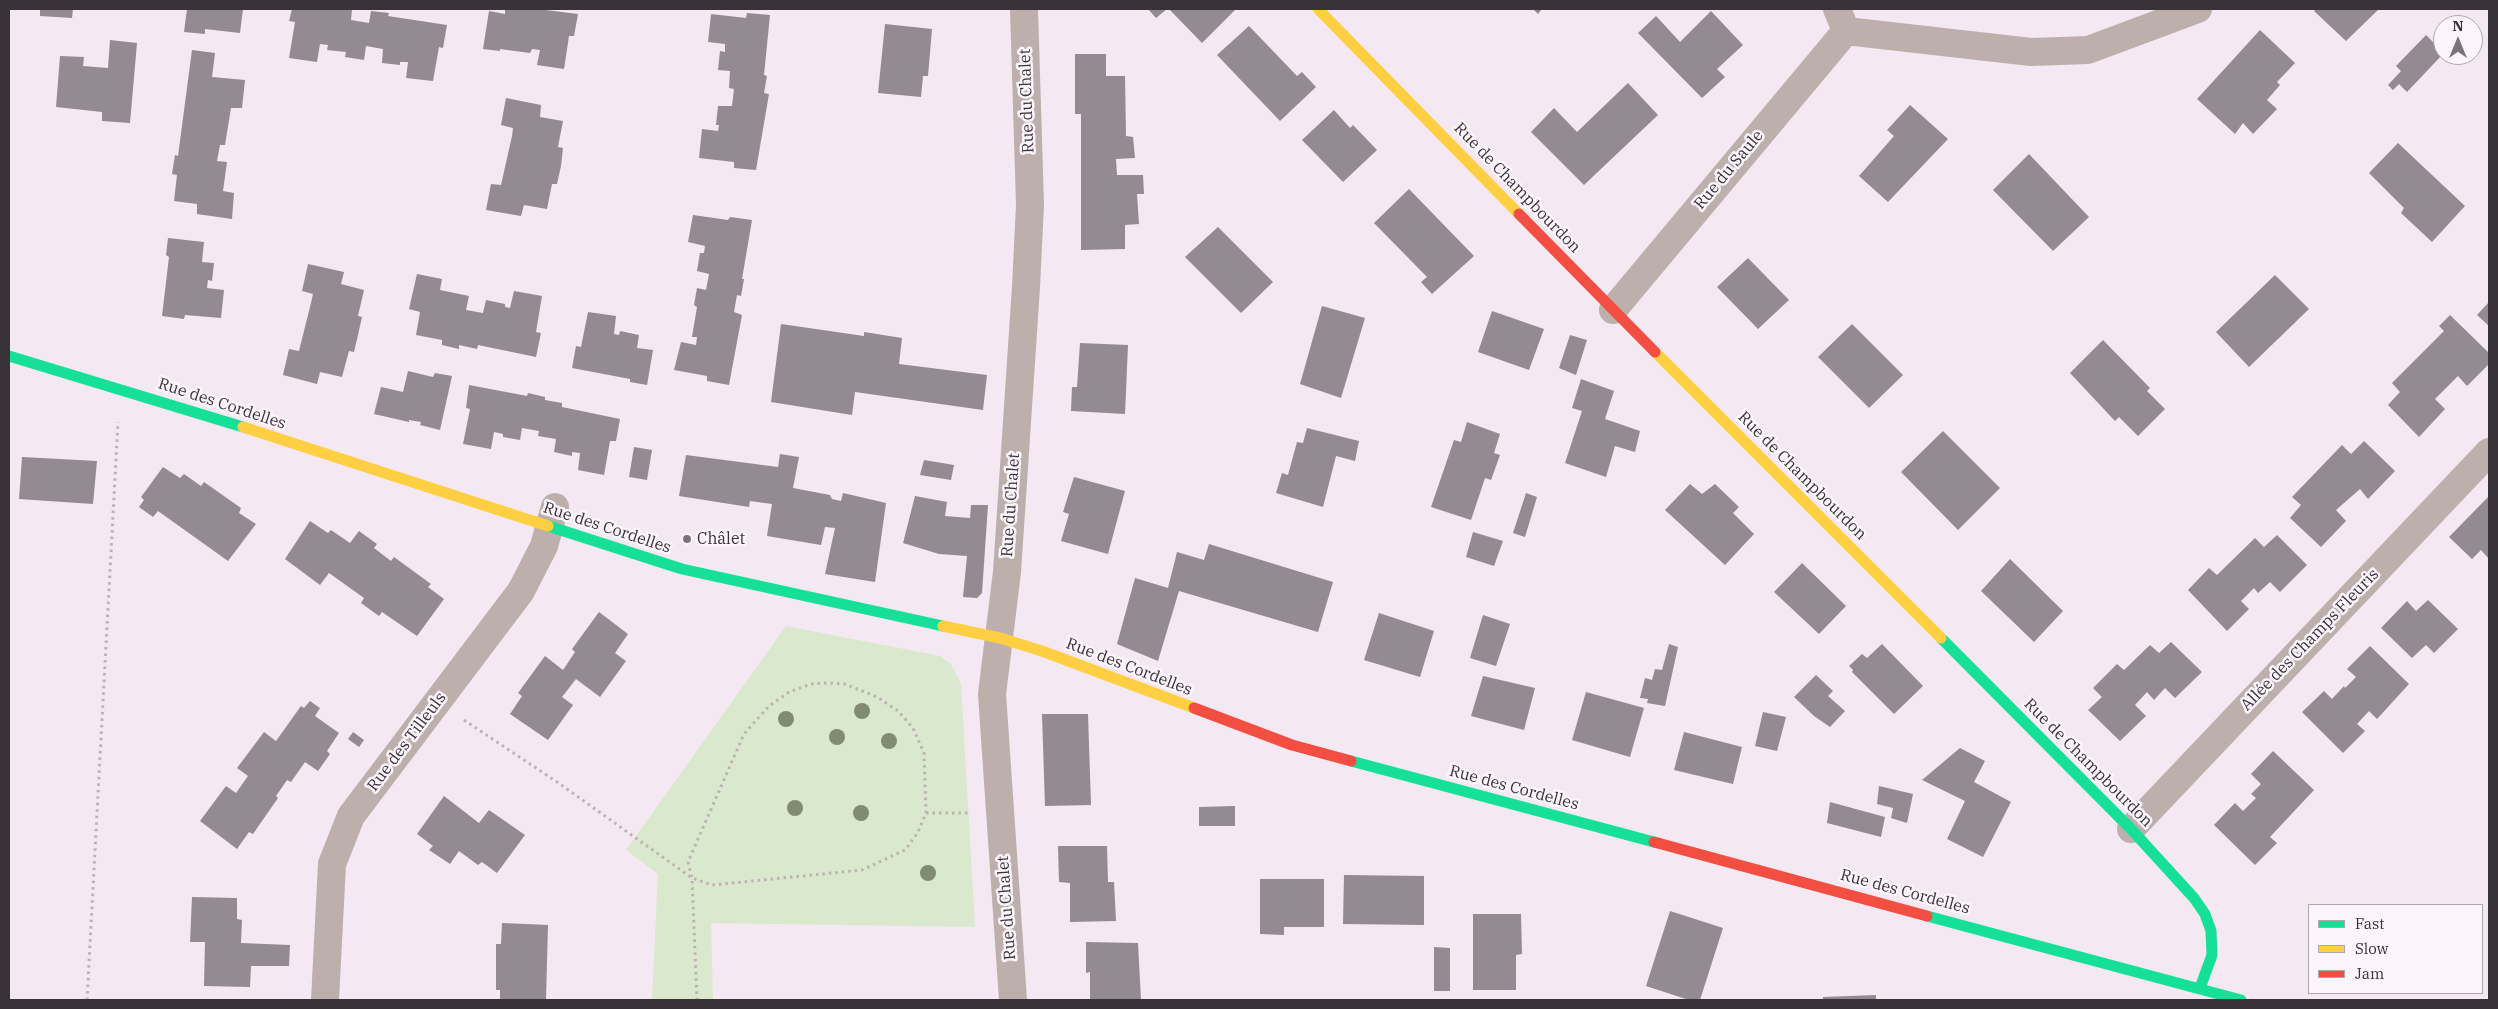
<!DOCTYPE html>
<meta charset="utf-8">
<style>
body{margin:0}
#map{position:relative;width:2498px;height:1009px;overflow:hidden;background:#f4e8f2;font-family:"IBM Plex Serif",serif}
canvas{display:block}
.frame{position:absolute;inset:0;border:10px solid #3a3239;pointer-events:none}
.legend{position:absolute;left:2308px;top:904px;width:175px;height:90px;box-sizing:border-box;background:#fdf5fc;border:1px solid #afa7ae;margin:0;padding:6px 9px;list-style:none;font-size:15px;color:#3a3239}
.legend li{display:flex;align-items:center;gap:10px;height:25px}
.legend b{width:25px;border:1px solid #afa7ae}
.north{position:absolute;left:2433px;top:15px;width:50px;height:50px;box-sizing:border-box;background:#fdf5fc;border:1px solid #afa7ae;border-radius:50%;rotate:0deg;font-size:14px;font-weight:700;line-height:20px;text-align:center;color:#3a3239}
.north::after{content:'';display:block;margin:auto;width:18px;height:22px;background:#7b727a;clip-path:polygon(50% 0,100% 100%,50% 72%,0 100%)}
</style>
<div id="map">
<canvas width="2498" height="1009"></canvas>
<div class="frame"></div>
<ul class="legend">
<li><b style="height:6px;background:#16e098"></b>Fast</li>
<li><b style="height:6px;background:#ffcf43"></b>Slow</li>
<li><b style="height:6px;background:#f24e42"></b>Jam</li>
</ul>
<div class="north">N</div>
</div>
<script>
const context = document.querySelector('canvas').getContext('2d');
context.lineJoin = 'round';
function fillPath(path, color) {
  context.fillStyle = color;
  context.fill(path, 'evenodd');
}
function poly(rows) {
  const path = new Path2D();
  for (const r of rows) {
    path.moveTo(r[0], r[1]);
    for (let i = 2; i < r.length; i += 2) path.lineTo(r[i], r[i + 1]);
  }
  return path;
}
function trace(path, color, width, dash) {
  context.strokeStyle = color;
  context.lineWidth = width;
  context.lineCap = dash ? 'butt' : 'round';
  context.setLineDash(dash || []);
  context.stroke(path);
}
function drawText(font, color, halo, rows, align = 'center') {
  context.font = font + ' "IBM Plex Serif",serif';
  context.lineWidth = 5;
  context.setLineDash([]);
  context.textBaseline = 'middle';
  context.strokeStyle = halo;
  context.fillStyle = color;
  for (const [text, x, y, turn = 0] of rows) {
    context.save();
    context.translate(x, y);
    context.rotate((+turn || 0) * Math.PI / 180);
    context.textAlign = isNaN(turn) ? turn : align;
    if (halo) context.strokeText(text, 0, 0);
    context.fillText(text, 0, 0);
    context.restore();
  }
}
const green = poly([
 [786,626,940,656,951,664,961,684,975,927,711,923,713,1000,652,1000,658,874,626,850]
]);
const building = poly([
 [40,9,73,9,72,18,40,16],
 [187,9,243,9,240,33,205,29,205,34,184,32],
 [292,9,352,9,351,20,369,23,371,11,389,13,388,16,447,25,443,48,439,47,433,81,406,78,408,62,400,62,400,65,382,63,383,49,366,46,364,60,345,57,346,52,327,50,328,45,320,44,317,62,289,58,295,22,289,21],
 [505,9,538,9,578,14,574,36,569,36,564,69,537,65,540,50,532,49,530,53,500,49,500,51,483,49,489,11,505,14],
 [1148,9,1167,9,1156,18],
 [1169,9,1233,9,1235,10,1202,43],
 [1533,9,1542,9,1538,14],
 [2316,9,2379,9,2346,41,2314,11],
 [1711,11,1743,45,1717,69,1725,77,1702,98,1638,33,1656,16,1680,42],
 [747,13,770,15,764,75,767,76,764,93,769,94,756,170,734,168,734,162,699,158,702,129,718,131,719,125,716,125,718,106,732,106,734,89,729,88,730,71,718,70,720,51,725,52,725,44,708,42,711,14,746,18],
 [885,24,932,29,928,76,923,76,921,97,878,93],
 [1249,26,1297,76,1302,72,1316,87,1280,121,1217,55],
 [2260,30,2295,63,2277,82,2280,85,2267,100,2277,109,2253,134,2243,123,2235,134,2197,99],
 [2426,35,2443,52,2443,54,2407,92,2399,84,2393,90,2388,85,2401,71,2396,66],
 [110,40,137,43,130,123,102,121,102,112,56,107,60,56,84,57,83,66,108,68],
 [192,50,215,53,212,77,245,80,242,108,231,108,225,145,220,145,217,161,227,162,223,191,234,193,232,219,197,214,197,204,174,201,177,175,172,174,175,155,178,156],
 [1075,54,1106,54,1106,76,1125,76,1126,136,1133,137,1135,158,1116,159,1117,175,1143,175,1144,194,1137,194,1139,224,1125,225,1125,249,1081,250,1081,114,1075,114],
 [1628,83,1658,115,1584,185,1531,132,1554,108,1577,132],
 [506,98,541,105,540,117,563,121,558,147,563,148,561,166,557,184,552,184,547,209,524,205,521,216,486,210,491,184,501,185,512,136,513,128,501,125],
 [1910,105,1948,139,1888,202,1859,176,1894,136,1887,130],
 [1334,110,1350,128,1353,125,1377,150,1343,182,1302,140],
 [2398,143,2465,206,2432,242,2401,213,2404,208,2369,173],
 [2029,154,2089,217,2053,251,1993,190],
 [1409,189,1474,256,1432,294,1421,282,1427,277,1374,223],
 [693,215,728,220,730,217,752,220,742,279,744,279,741,296,737,295,734,312,742,315,729,385,707,381,707,376,674,370,681,342,696,345,697,337,692,337,697,307,694,305,697,288,706,290,709,274,697,271,700,253,704,253,705,246,688,242],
 [1218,227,1273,282,1241,313,1185,257],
 [168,238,204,242,202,262,214,263,212,281,208,280,207,288,224,290,221,318,185,315,184,319,162,316,169,257,166,255],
 [1748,258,1789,300,1758,329,1717,287],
 [308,264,344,272,341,284,364,290,358,316,362,317,358,335,354,352,349,351,342,377,320,372,317,384,283,375,289,349,299,351,311,303,313,294,302,291],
 [417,274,442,279,440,290,469,296,466,310,483,313,486,300,505,304,505,307,510,308,514,291,542,296,536,332,541,333,536,357,478,345,477,349,459,345,459,349,442,345,442,340,416,335,420,312,409,309],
 [2275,275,2309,309,2249,367,2216,332],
 [2489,302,2489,326,2477,315],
 [1322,306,1365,318,1341,398,1300,384],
 [1492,311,1544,329,1529,370,1478,352],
 [588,312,616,316,614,334,619,335,620,331,639,335,637,348,653,350,647,385,630,382,630,379,572,368,576,346,581,347],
 [2450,315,2489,353,2489,364,2467,386,2458,376,2435,399,2445,409,2419,437,2388,405,2400,392,2392,383,2444,331,2439,326],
 [781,324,864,336,864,332,902,338,899,364,987,375,983,410,855,392,852,415,771,402],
 [1852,324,1903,375,1869,408,1818,357],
 [1570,335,1587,340,1576,375,1559,368],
 [2103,340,2150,388,2147,391,2165,409,2138,436,2119,417,2115,421,2070,373],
 [1080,343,1128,345,1125,414,1071,411,1072,387,1077,387],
 [408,371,433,377,435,373,452,376,440,430,420,425,421,422,409,420,409,422,374,414,381,387,403,392],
 [1581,379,1614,391,1605,419,1640,431,1635,452,1615,446,1606,477,1565,463,1582,411,1572,408],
 [469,385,527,396,528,393,545,397,545,400,562,403,562,407,620,419,616,441,610,441,604,475,578,470,580,453,572,452,572,456,554,452,556,439,538,436,539,431,522,428,520,440,503,437,503,434,494,432,491,449,463,444,470,409,466,408],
 [1467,422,1500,434,1494,453,1500,455,1491,480,1485,478,1471,520,1431,507,1454,440,1461,442],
 [1307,428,1359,441,1355,461,1336,456,1323,507,1276,493,1282,473,1288,475,1297,442,1303,443],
 [1943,431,2000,488,1958,530,1901,472],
 [2364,441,2395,471,2368,499,2360,489,2336,510,2346,521,2321,547,2290,518,2301,505,2292,497,2342,445,2351,454],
 [634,447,652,450,647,480,629,477],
 [780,454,799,457,793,488,830,495,832,499,841,501,843,493,886,503,875,582,825,574,835,528,825,527,821,545,767,536,772,504,750,501,749,507,679,496,686,455,778,467],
 [22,457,97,461,93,504,19,499],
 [924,460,954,465,951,480,920,475],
 [163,467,180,478,184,474,201,486,204,482,241,508,239,513,256,524,228,561,158,511,153,517,139,507,144,500,141,497],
 [1074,477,1125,491,1108,554,1061,541,1069,514,1063,512],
 [1690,484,1702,494,1715,484,1739,507,1733,513,1754,534,1725,565,1665,510],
 [1526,493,1537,497,1525,537,1513,533],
 [915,496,947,502,945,516,970,518,971,505,988,505,982,593,977,598,963,597,967,556,939,554,903,543],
 [2489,496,2489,559,2481,550,2472,559,2449,537],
 [310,521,328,533,331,530,350,543,359,531,377,544,374,548,391,561,394,557,431,584,428,587,444,599,417,636,382,612,379,616,361,603,364,598,329,573,320,585,285,559],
 [1473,532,1503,541,1494,566,1466,557],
 [2277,535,2307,565,2280,592,2270,582,2258,593,2254,588,2241,601,2249,609,2227,631,2188,590,2209,568,2217,575,2255,538,2264,547],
 [1209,544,1333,582,1318,632,1179,591,1158,661,1117,644,1135,578,1168,588,1177,552,1204,560],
 [2010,559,2063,611,2034,642,1981,591],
 [1802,563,1846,606,1819,634,1774,592],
 [2428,600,2458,629,2434,653,2426,645,2412,658,2381,628,2407,601,2416,611],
 [599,612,628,634,615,653,626,661,600,697,576,679,562,697,573,705,548,740,510,714,522,696,518,693,545,656,563,670,575,652,572,649],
 [1379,613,1434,631,1420,677,1364,660],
 [1483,615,1510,624,1496,666,1470,658],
 [2171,642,2202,672,2175,698,2165,688,2154,700,2147,692,2135,705,2146,716,2120,741,2088,710,2102,697,2093,688,2117,664,2124,670,2150,645,2159,653],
 [1669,644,1678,647,1665,706,1647,703,1648,699,1640,698,1645,678,1652,680,1655,669,1662,670],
 [1882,644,1923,686,1894,714,1852,672,1853,670,1849,666,1862,654,1867,658],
 [2370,646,2409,684,2377,719,2369,711,2357,724,2365,731,2343,753,2302,712,2324,691,2332,699,2344,686,2345,688,2356,677,2347,669],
 [1816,675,1833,691,1828,696,1845,711,1830,727,1814,716,1794,697],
 [1483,676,1535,688,1524,730,1471,716],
 [1586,692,1644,708,1630,757,1572,740],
 [310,701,320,708,315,716,339,733,327,751,330,754,318,771,305,762,291,782,287,780,276,796,278,798,253,834,249,832,237,849,200,821,226,786,236,793,248,776,237,768,264,732,276,741,301,706,304,708],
 [1763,712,1786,717,1777,751,1755,746],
 [1042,714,1088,714,1091,805,1045,806],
 [353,732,364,740,359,747,348,739],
 [1684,732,1742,747,1733,784,1674,770],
 [1960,748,1985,761,1974,782,2011,802,1983,857,1947,839,1965,801,1922,780],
 [2273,751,2314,790,2270,837,2277,843,2255,865,2214,825,2235,803,2243,811,2256,798,2251,794,2261,784,2251,774],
 [1879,786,1913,794,1907,823,1891,818,1893,808,1877,804],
 [444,796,479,823,489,810,525,835,497,873,482,862,478,865,459,851,450,864,429,850,433,846,417,834],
 [1830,802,1885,817,1881,837,1827,823],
 [1235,806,1235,826,1199,826,1199,807],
 [1058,846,1107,846,1108,882,1114,882,1116,921,1070,922,1070,883,1059,882],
 [1344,875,1424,876,1424,925,1343,924],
 [1260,879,1324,879,1324,927,1284,927,1284,935,1260,934],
 [192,897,237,898,237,919,242,920,241,943,290,945,289,966,251,966,250,987,204,986,205,942,190,942],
 [1670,911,1723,928,1700,1000,1689,1000,1646,986],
 [1473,914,1521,914,1522,954,1516,955,1516,990,1473,990],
 [502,923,548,925,546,1000,500,1000,500,990,496,990,496,944,501,944],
 [1086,942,1138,943,1141,1000,1090,1000,1090,972,1086,973],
 [1434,947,1450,948,1450,991,1434,991],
 [1876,995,1876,1000,1823,1000,1823,997]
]);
const path = poly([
 [464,720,560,784,692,878,712,885,862,870,905,850,917,834,926,813,924,753,913,728,898,711,877,697,845,684,826,683,811,684,789,692,769,706,744,734,688,862,692,878,697,1000],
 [926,813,968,813],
 [87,1000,118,422]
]);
const street = poly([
 [1846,31,2031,52,2088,50,2198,9],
 [1613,310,1846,31,1837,9],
 [2131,829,2489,452],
 [325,1000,332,864,351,816,521,591,544,546,555,507],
 [1013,1000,992,694,1007,572,1026,287,1030,205,1024,9]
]);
const fast = poly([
 [9,356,243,427],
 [548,526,682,569,943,626],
 [1941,638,2131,829,2194,898,2205,914,2211,931,2212,955,2200,988],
 [1351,761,1654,842],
 [1927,916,2241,1000]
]);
const slow = poly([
 [1318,9,1519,214],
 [1655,352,1941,638],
 [243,427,548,526],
 [943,626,1000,638,1042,651,1194,708]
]);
const jam = poly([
 [1519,214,1655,352],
 [1194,708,1292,745,1351,761],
 [1654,842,1927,916]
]);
const trees = [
 [862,711],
 [786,719],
 [837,737],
 [889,741],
 [795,808],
 [861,813],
 [928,873]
];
const markers = [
 [687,539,5,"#7b727a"]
];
const streetNames = [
 ["Rue du Chalet",1027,101,-92],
 ["Rue du Saule",1729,170,-50],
 ["Rue de Champbourdon",1517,188,46],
 ["Rue des Cordelles",222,404,18],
 ["Rue de Champbourdon",1802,476,45],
 ["Rue du Chalet",1011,505,-86],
 ["Rue des Cordelles",607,528,18],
 ["Allée des Champs Fleuris",2310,640,-46],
 ["Rue des Cordelles",1129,667,21],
 ["Rue des Tilleuls",407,742,-53],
 ["Rue de Champbourdon",2088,763,45],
 ["Rue des Cordelles",1514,788,15],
 ["Rue des Cordelles",1905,892,15],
 ["Rue du Chalet",1007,908,-94]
];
const poiNames = [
 ["Châlet",697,539]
];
fillPath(green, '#dae8ce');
fillPath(building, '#938a92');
trace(path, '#bcb2b1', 3, [2.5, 4]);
trace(street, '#bdafac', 28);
trace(fast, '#16e098', 11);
trace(slow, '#ffcf43', 11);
trace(jam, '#f24e42', 11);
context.fillStyle = '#808b72';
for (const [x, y] of trees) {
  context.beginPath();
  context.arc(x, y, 8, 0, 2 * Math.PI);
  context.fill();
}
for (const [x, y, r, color] of markers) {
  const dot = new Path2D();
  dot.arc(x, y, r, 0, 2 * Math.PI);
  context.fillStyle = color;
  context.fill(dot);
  trace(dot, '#fdf5fc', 2);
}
drawText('16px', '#3a3239', '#fdf5fc', streetNames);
drawText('16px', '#3a3239', '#fdf5fc', poiNames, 'left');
</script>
